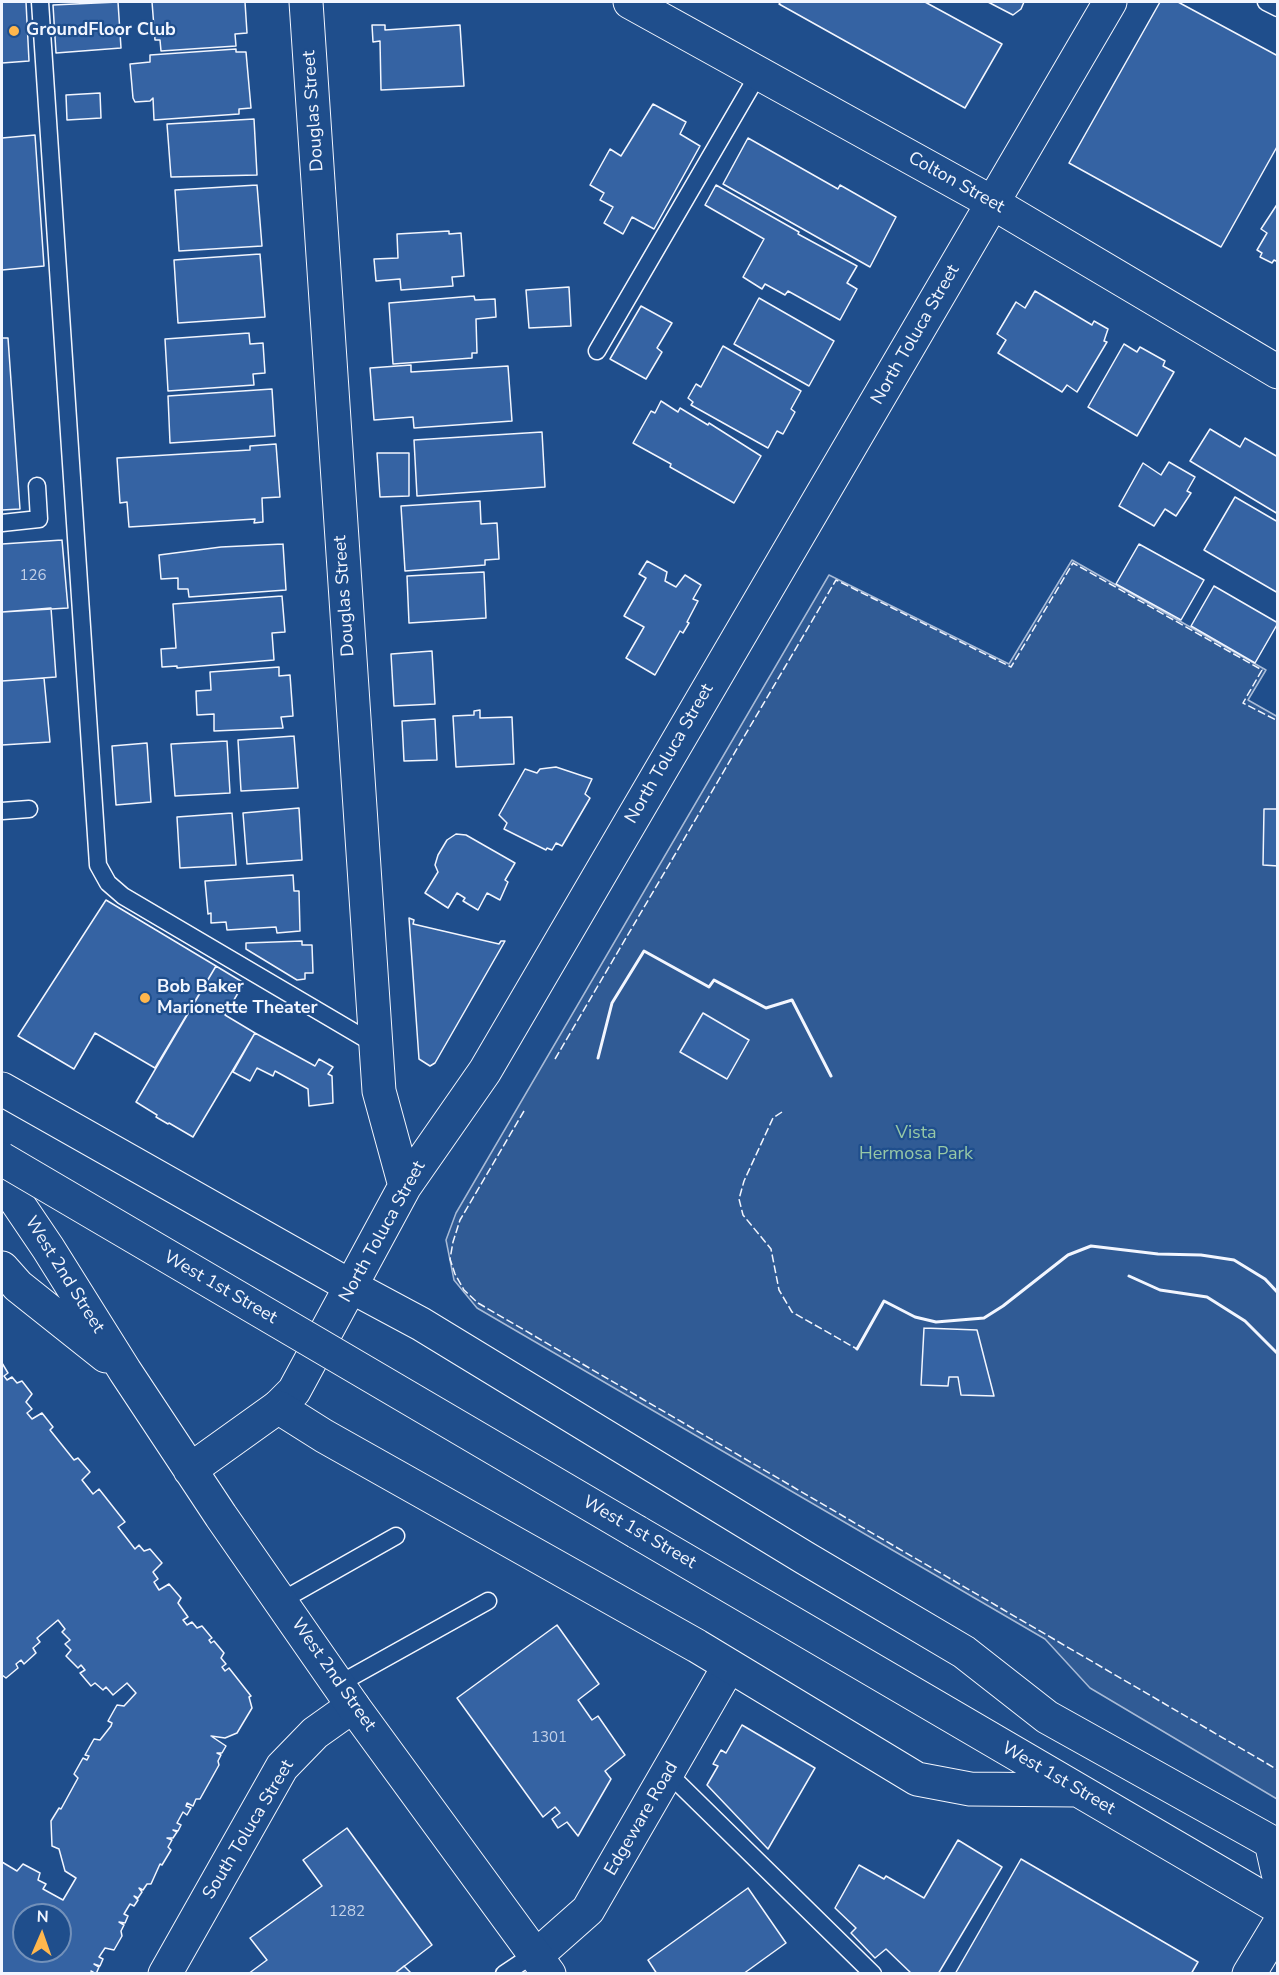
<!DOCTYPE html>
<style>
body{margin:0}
#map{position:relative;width:1279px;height:1975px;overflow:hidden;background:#1f4e8c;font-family:"Nunito Sans",sans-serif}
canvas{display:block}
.frame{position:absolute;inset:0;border:3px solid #f2f6ff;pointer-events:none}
.north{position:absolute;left:12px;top:1903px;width:60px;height:60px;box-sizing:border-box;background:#1f4e8c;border:2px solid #7391ba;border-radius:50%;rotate:2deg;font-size:16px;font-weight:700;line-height:24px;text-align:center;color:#f2f6ff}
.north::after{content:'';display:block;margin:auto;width:21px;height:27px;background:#ffb74d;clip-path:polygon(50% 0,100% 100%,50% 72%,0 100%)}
</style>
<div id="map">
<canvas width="1279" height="1975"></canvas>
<div class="frame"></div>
<div class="north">N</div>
</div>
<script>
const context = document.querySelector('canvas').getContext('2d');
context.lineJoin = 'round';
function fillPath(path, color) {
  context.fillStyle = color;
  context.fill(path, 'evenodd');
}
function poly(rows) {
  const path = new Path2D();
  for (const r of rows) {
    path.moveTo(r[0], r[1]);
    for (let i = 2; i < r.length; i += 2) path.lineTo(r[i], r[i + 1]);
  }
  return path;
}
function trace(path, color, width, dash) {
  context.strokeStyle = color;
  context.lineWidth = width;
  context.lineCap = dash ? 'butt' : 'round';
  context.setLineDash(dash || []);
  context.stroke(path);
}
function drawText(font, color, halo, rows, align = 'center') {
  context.font = font + ' "Nunito Sans",sans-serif';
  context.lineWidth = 4.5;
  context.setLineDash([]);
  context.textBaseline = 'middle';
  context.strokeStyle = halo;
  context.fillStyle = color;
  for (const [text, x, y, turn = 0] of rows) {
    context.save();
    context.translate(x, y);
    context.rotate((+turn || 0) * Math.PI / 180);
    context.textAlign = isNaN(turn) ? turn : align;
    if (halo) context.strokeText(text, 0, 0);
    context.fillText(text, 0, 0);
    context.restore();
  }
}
const green = poly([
 [1072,560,1266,670,1248,700,1278,717,1277,1799,1090,1688,1045,1639,477,1308,454,1280,446,1240,456,1213,829,575,1009,664,1072,560]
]);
const building = poly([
 [2,2,26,2,29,61,2,63,2,2],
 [118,2,121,48,56,53,53,5,118,2],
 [152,2,245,2,247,33,235,34,236,46,161,51,160,40,155,40,152,2],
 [781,2,925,2,1002,44,965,108,779,4,781,2],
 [988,2,1024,2,1021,9,1013,15,988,2],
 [1160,2,1178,2,1278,56,1278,145,1221,247,1069,163,1160,2],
 [372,25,385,25,385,30,460,25,464,86,381,90,380,41,373,42,372,25],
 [236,49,236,52,246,52,251,108,239,109,239,114,154,120,153,98,150,101,135,102,133,98,130,64,150,62,150,55,236,49],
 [100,93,101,118,67,120,66,95,100,93],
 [653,104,686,122,680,134,700,146,654,229,632,217,623,234,604,223,613,207,600,200,604,193,590,185,610,149,621,156,653,104],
 [254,119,257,175,171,177,167,124,254,119],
 [35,135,44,266,2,270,2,138,35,135],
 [748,138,838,189,840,185,896,217,870,267,723,184,748,138],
 [257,185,262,246,179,251,175,190,257,185],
 [716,185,799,232,798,234,857,266,847,283,857,289,840,320,788,291,785,295,765,284,762,289,743,277,764,239,705,205,716,185],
 [1278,203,1278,262,1274,260,1272,263,1260,257,1262,253,1257,250,1267,233,1261,229,1278,203],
 [449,231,449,234,461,233,464,276,452,277,453,286,401,290,400,279,376,281,374,259,398,258,397,234,449,231],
 [260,254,265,317,178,323,174,260,260,254],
 [569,287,571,326,529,328,526,290,569,287],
 [1035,291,1092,325,1094,321,1108,329,1104,341,1107,342,1077,392,1067,385,1062,392,998,353,1006,340,997,334,1016,302,1025,308,1035,291],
 [474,296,475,300,495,299,496,317,476,319,477,353,472,353,472,358,393,364,389,303,474,296],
 [759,298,834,341,809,386,734,344,759,298],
 [641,306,672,323,657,348,662,352,646,379,610,359,641,306],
 [249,333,250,344,263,343,265,373,253,374,254,385,168,391,165,339,249,333],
 [2,338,8,338,20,509,2,510,2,338],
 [1124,344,1137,352,1140,347,1165,361,1163,366,1174,372,1137,436,1088,407,1124,344],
 [723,346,801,391,791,409,795,412,783,434,777,431,768,448,691,405,693,402,688,398,696,384,701,387,723,346],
 [411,365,411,372,508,366,512,421,414,428,413,417,374,420,370,368,411,365],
 [272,389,275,436,170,443,168,396,272,389],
 [661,401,678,412,680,408,708,425,709,423,761,456,734,503,670,467,671,464,633,443,651,411,655,413,661,401],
 [1210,429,1240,447,1245,438,1278,457,1278,514,1190,461,1210,429],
 [542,432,545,487,417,496,414,440,542,432],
 [276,444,280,497,262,498,263,522,254,523,255,519,129,527,127,502,120,503,117,458,250,450,250,446,276,444],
 [377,453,409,453,409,496,380,497,377,453],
 [1169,462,1195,477,1187,491,1191,493,1176,516,1165,509,1154,526,1119,506,1143,463,1161,475,1169,462],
 [1235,497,1278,522,1278,593,1204,550,1235,497],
 [480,501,481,524,497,523,499,559,485,560,485,565,405,571,401,506,480,501],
 [62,540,68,608,2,612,2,544,62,540],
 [283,544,286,590,189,597,188,589,178,589,178,578,161,579,159,555,221,547,283,544],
 [1139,544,1204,580,1181,620,1116,584,1139,544],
 [647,561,667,572,665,581,676,587,685,575,701,585,693,599,698,601,687,622,689,623,683,633,680,631,655,675,626,658,644,627,624,616,646,578,639,574,647,561],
 [484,572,486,618,409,623,407,576,484,572],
 [1214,586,1278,623,1255,663,1191,626,1214,586],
 [282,596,285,632,272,633,274,660,177,668,177,666,162,667,161,649,176,648,173,604,282,596],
 [51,608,56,677,2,681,2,612,51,608],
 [432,651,435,704,394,706,391,654,432,651],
 [279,667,279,676,290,675,293,716,281,717,283,728,214,731,214,714,197,715,196,691,211,690,210,672,279,667],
 [44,678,50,742,2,745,2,681,44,678],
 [480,710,480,718,512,717,514,764,456,767,453,716,474,715,474,711,480,710],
 [435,719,437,760,404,761,402,721,435,719],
 [294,736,298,788,241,791,238,740,294,736],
 [227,741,230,793,175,796,171,744,227,741],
 [147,743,151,802,116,805,112,746,147,743],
 [556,767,592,779,585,794,590,798,562,846,556,843,552,850,547,848,546,850,504,829,507,823,499,815,525,769,537,773,540,769,556,767],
 [299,808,302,860,247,864,243,813,299,808],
 [1264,809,1278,809,1278,866,1263,865,1264,809],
 [232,813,236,865,180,868,177,817,232,813],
 [456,834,466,835,515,863,505,880,508,882,500,900,487,893,478,910,463,901,465,898,457,893,448,908,425,893,438,872,435,865,438,855,447,840,456,834],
 [293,875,294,891,299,891,300,931,277,933,276,927,227,930,226,922,211,923,211,913,208,914,205,881,293,875],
 [106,900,216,966,155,1068,95,1033,74,1069,18,1036,106,900],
 [409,918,414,920,413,924,499,944,501,941,505,941,435,1063,430,1066,419,1059,409,918],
 [302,941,302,945,312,945,313,973,305,973,305,979,297,980,246,949,246,943,302,941],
 [216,966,244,983,225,1015,255,1033,193,1137,169,1123,168,1124,156,1117,157,1115,136,1102,216,966],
 [703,1013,749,1040,727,1079,680,1052,703,1013],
 [255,1033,315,1066,319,1059,333,1067,328,1074,332,1076,333,1103,309,1106,308,1089,275,1071,273,1076,257,1068,250,1081,233,1072,255,1033],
 [924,1328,977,1330,994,1396,961,1395,958,1377,949,1377,948,1386,921,1385,924,1328],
 [2,1363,8,1373,4,1376,7,1380,12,1377,17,1383,22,1381,32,1394,26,1402,32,1409,27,1413,32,1419,42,1413,53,1427,50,1430,74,1460,78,1458,90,1472,82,1480,93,1494,99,1489,125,1522,118,1527,135,1549,139,1545,144,1551,150,1549,162,1563,153,1572,158,1579,154,1582,159,1590,169,1584,181,1598,178,1603,188,1617,183,1620,187,1625,192,1622,197,1628,202,1626,212,1638,209,1640,211,1643,214,1641,224,1653,221,1658,226,1664,222,1667,225,1671,229,1668,251,1696,249,1697,252,1708,237,1733,225,1738,211,1736,226,1746,222,1753,217,1753,221,1755,218,1761,219,1765,200,1799,196,1799,193,1806,187,1803,186,1806,191,1808,187,1815,183,1812,177,1823,181,1825,178,1831,173,1830,177,1832,173,1838,167,1838,172,1840,168,1847,171,1850,162,1865,160,1864,151,1884,147,1884,143,1890,139,1888,142,1892,138,1898,134,1896,138,1900,134,1906,130,1904,124,1914,128,1916,125,1923,119,1922,124,1925,121,1931,122,1936,114,1950,105,1948,99,1957,103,1959,100,1966,94,1964,99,1967,96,1974,91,1971,92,1974,2,1974,2,1862,17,1871,23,1864,40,1873,38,1880,46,1884,43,1889,63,1900,76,1878,65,1871,59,1849,52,1846,51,1821,59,1808,61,1809,78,1778,74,1774,83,1758,87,1760,89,1756,85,1755,94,1739,100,1740,111,1726,112,1723,108,1721,117,1705,124,1706,136,1693,127,1683,113,1695,106,1687,103,1690,95,1683,91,1686,80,1673,85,1670,81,1665,78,1668,66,1656,71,1650,65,1644,70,1640,62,1632,65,1629,58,1620,37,1638,40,1642,33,1648,36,1653,24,1664,21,1660,16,1664,18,1668,6,1678,2,1675,2,1363],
 [24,1915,60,1915,60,1951,24,1951,24,1915],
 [557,1625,599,1684,578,1700,592,1720,598,1716,625,1755,605,1771,611,1779,578,1836,567,1822,558,1828,552,1819,560,1813,555,1807,543,1817,457,1698,557,1625],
 [742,1725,815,1768,768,1849,707,1785,718,1766,713,1764,721,1750,726,1753,742,1725],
 [347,1828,432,1945,394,1974,248,1974,267,1960,250,1938,322,1886,303,1860,347,1828],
 [958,1840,1002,1867,938,1974,912,1974,886,1949,875,1958,851,1933,856,1928,835,1908,859,1865,884,1879,886,1876,924,1898,958,1840],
 [1021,1859,1198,1962,1191,1974,955,1974,1021,1859],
 [748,1888,786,1943,743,1974,657,1974,648,1960,748,1888],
 [404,1966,412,1974,394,1974,404,1966]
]);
const lane = poly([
 [40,2,98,865,108,883,123,896,376,1045],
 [1266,2,1278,8],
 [597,351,759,73],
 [2,523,39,519,37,486],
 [2,811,29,809],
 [281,1601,396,1536],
 [339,1684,488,1601],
 [668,1773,873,1974],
 [504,1974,534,1954]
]);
const street = poly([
 [306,2,379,1091,405,1186],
 [630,2,993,203,1278,372],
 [278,1407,294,1391,405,1186,485,1071,1110,2],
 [536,1956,588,1910,729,1666],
 [165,1974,282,1767,315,1733,353,1706],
 [1249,1974,1278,1926]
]);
const primary = poly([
 [2,1089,352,1287,421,1324,805,1558,964,1652,1047,1717,1271,1842,1278,1873],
 [2,1180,48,1248,125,1371,221,1516,353,1706,549,1974],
 [2,1268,18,1286,106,1356],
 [190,1470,278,1407,324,1436,697,1646,917,1779,970,1789,1076,1790],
 [637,1532,1278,1907]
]);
const primaryBridge = poly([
 [2,1159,637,1532]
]);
const fence = poly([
 [555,1059,836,580,1011,667,1073,563,1262,670,1243,703,1278,721],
 [524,1111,460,1220,453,1242,450,1259,455,1274,464,1290,478,1303,1278,1770],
 [782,1112,773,1118,744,1181,739,1199,743,1215,771,1249,779,1290,792,1312,857,1349]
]);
const wall = poly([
 [598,1058,612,1003,644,951,709,987,714,980,766,1008,792,1000,831,1076],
 [1129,1276,1160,1290,1207,1297,1245,1321,1278,1354],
 [857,1349,884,1301,915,1317,936,1322,984,1318,1003,1306,1068,1255,1091,1246,1158,1254,1201,1255,1234,1260,1265,1279,1278,1293]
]);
const markers = [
 [14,31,6,"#ffb74d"],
 [145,998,6,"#ffb74d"]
];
const numberNames = [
 ["126",33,576],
 ["1301",549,1738],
 ["1282",347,1912]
];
const poiNames = [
 ["GroundFloor Club",26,31],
 ["Bob Baker",157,988],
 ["Marionette Theater",157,1009]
];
const streetNames = [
 ["Douglas Street",314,111,-94],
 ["Colton Street",956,183,29],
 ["North Toluca Street",916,335,-60],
 ["Douglas Street",345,596,-94],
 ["North Toluca Street",670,754,-60],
 ["North Toluca Street",383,1232,-61],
 ["West 2nd Street",64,1275,58],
 ["West 1st Street",220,1288,30],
 ["West 1st Street",639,1533,30],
 ["West 2nd Street",333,1675,55],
 ["West 1st Street",1058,1779,30],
 ["Edgeware Road",642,1819,-60],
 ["South Toluca Street",249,1830,-59]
];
const parkNames = [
 ["Vista",916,1134],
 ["Hermosa Park",916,1155]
];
fillPath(green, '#305b95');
trace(green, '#a8bbd7', 1.5);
fillPath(building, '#3563a3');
trace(building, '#f2f6ff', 1.5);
trace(lane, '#f2f6ff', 19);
trace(street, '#f2f6ff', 35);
trace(primary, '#f2f6ff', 35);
trace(lane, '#1f4e8c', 16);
trace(street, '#1f4e8c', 33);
trace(primary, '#1f4e8c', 33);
trace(primaryBridge, '#f2f6ff', 35, []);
trace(primaryBridge, '#1f4e8c', 33);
trace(fence, '#f2f6ff', 1.5, [8, 3]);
trace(wall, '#f2f6ff', 3);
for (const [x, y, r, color] of markers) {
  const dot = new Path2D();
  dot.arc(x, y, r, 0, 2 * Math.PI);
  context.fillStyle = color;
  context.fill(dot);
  trace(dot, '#1f4e8c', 2);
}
drawText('15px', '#c3d1e8', null, numberNames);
drawText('bold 18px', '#f2f6ff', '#1f4e8c', poiNames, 'left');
drawText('18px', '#f2f6ff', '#1f4e8c', streetNames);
drawText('18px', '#97c8a6', '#1f4e8c', parkNames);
</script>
